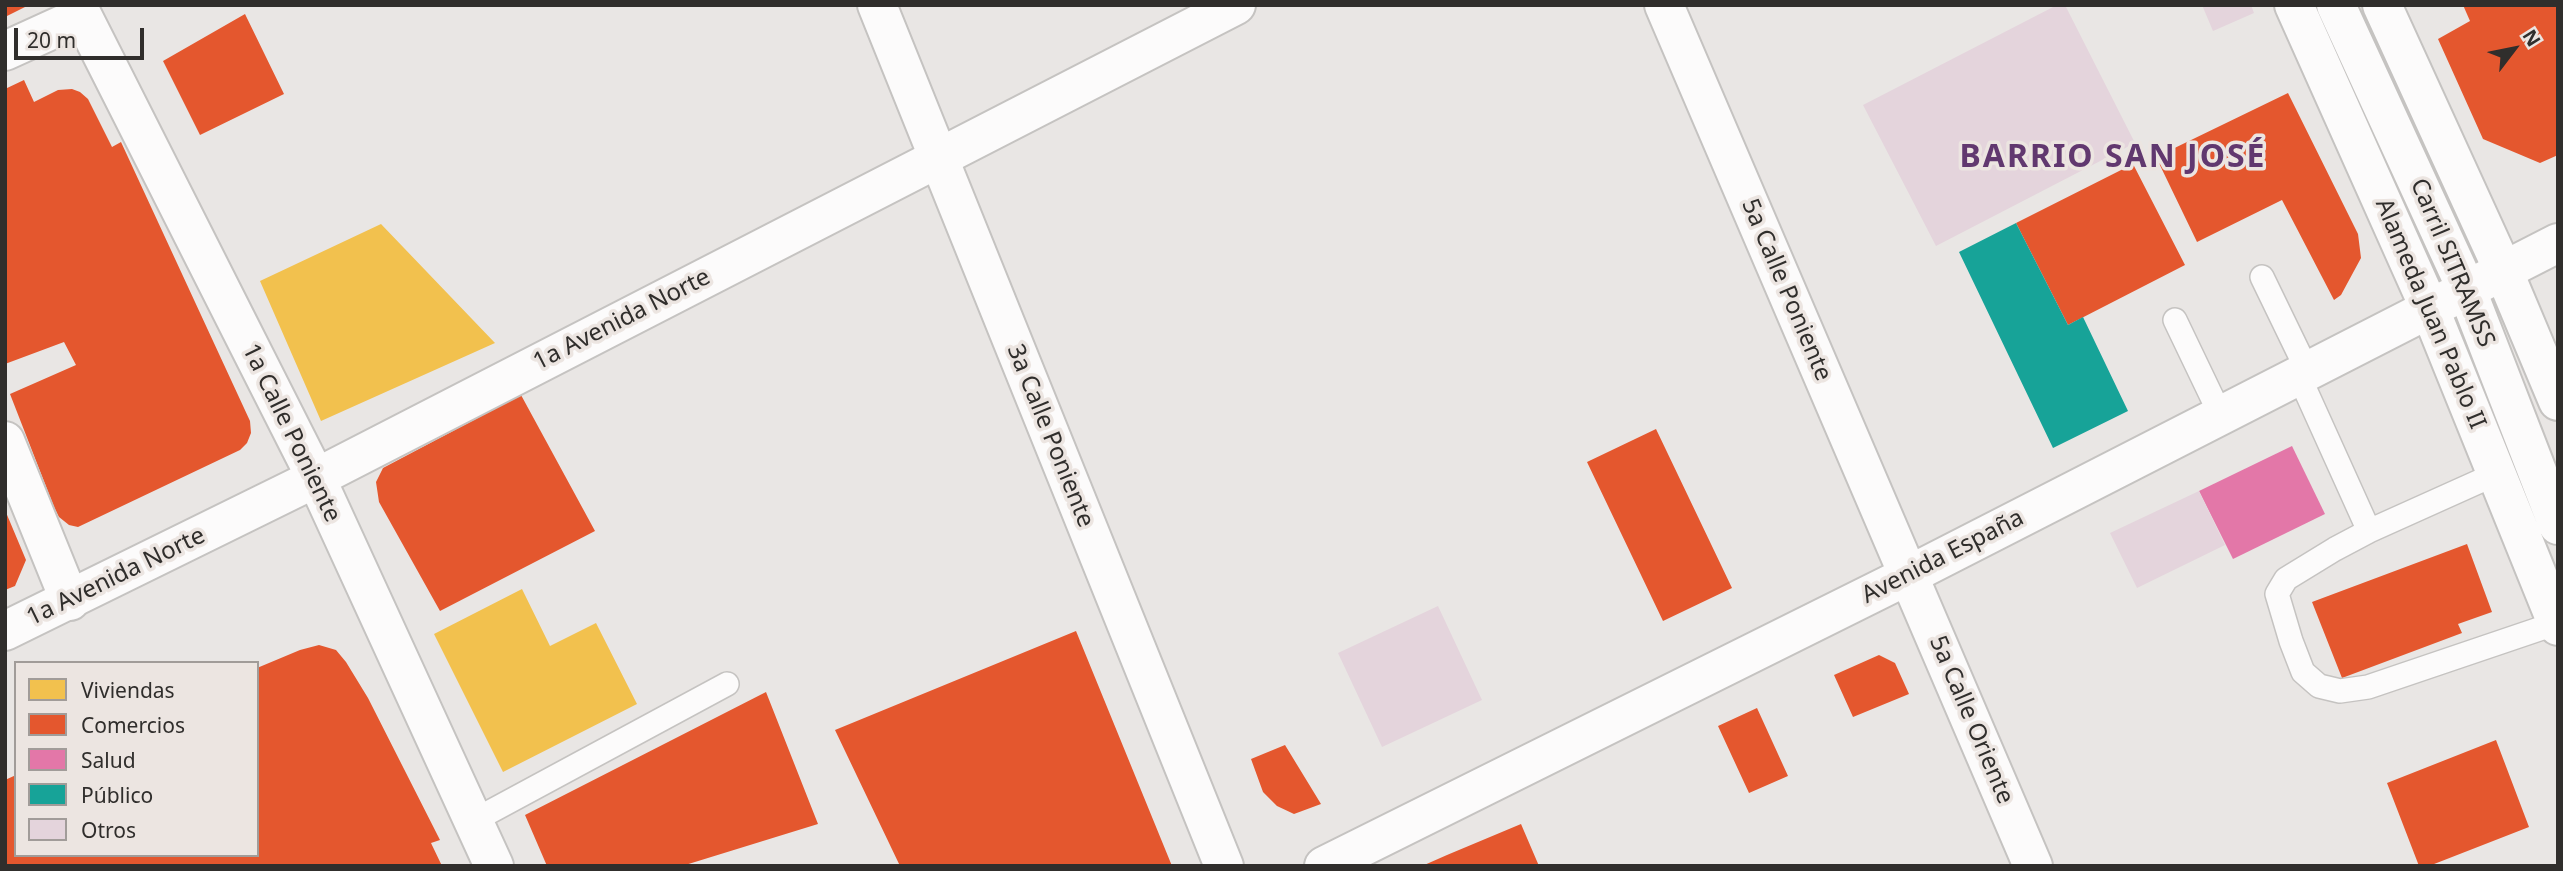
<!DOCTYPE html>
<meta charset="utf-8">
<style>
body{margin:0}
#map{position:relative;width:2563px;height:871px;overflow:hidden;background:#e9e6e4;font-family:"Noto Sans",sans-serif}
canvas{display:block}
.frame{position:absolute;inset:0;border:7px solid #302e2c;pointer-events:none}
.legend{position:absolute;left:14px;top:661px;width:245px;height:196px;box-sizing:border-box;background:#ece5e1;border:2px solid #a19c99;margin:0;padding:9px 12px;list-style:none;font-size:21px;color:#302e2c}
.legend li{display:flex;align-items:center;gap:14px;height:35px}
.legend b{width:35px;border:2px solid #a19c99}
.north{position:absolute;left:2479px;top:14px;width:70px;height:70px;-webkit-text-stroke:5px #ece5e1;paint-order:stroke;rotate:58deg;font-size:19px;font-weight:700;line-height:28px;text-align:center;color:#302e2c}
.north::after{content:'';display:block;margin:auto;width:24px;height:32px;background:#302e2c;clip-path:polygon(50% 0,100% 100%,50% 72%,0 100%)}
.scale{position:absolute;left:14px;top:28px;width:130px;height:32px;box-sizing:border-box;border:4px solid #302e2c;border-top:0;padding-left:9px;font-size:21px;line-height:24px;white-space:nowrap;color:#302e2c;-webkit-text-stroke:5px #ece5e1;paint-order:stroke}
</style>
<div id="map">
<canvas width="2563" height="871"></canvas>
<div class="frame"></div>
<ul class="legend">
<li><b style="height:19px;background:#f2c14e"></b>Viviendas</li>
<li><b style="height:19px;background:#e4572e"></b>Comercios</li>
<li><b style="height:19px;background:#e377a8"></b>Salud</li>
<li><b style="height:19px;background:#17a398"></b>Público</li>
<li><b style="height:19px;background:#e4d4dc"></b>Otros</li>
</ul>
<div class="north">N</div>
<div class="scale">20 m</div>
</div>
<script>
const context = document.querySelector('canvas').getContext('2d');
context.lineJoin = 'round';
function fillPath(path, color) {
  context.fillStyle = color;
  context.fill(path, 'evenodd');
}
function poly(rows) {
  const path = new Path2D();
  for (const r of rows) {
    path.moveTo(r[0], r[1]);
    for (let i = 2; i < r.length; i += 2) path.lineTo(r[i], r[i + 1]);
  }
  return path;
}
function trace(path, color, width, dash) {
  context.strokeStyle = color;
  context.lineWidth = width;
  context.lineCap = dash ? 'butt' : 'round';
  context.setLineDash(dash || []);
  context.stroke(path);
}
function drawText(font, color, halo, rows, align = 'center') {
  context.font = font + ' "Noto Sans",sans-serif';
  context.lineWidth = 7;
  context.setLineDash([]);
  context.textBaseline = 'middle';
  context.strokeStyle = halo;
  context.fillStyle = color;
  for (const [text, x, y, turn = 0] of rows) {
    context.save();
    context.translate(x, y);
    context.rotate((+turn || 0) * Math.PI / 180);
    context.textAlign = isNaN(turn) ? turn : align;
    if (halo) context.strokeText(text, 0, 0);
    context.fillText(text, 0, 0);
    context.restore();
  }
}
const homes = poly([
 [381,224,495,343,321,421,260,281],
 [522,589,550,646,596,623,637,704,503,772,434,634]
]);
const shops = poly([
 [5,5,29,5,5,17],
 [2463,5,2558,5,2558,155,2540,163,2483,139,2438,39,2470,21],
 [245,14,284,94,200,135,163,61],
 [24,80,34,102,58,90,72,89,80,92,88,99,112,147,121,142,250,421,251,433,247,443,240,450,78,527,69,525,59,517,54,507,10,394,76,365,64,342,5,364,5,89],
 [2288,93,2358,234,2361,258,2341,295,2334,300,2282,200,2197,242,2156,157],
 [2133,164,2185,265,2068,325,2016,223],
 [521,395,595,531,440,611,379,502,376,482,383,468],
 [1656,429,1732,588,1663,621,1587,462],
 [5,510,26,560,15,586,5,590],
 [2467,544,2492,612,2458,624,2462,633,2342,678,2312,602],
 [1076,631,1172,866,900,866,835,730],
 [319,645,336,650,346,662,368,698,440,840,431,843,442,866,5,866,5,780,16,775,16,855,257,855,257,668,300,650],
 [1879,655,1895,663,1909,694,1853,717,1834,675],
 [766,692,818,824,682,866,547,866,525,815],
 [1757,708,1788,776,1749,793,1718,726],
 [2496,740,2529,827,2429,866,2419,866,2387,783],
 [1285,745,1321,804,1294,814,1277,806,1263,792,1251,759],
 [1521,824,1539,866,1422,866,1447,855]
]);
const health = poly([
 [2292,446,2325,514,2233,559,2199,491]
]);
const public = poly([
 [2016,223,2068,325,2083,317,2128,411,2053,448,1959,252]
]);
const building = poly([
 [2057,5,2065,5,2135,143,1936,246,1863,105],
 [2202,5,2251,5,2254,13,2213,31],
 [2199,491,2225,545,2137,588,2110,533],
 [1438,606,1482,700,1382,747,1338,653]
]);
const service = poly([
 [2262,277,2308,372],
 [2175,320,2221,416],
 [2299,376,2369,531],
 [2498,473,2369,531,2335,549,2286,579,2277,594,2291,641,2303,672,2319,686,2340,691,2368,687,2557,623],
 [473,821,727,684]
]);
const minor = poly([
 [1664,5,2033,866],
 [5,441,70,601],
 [316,478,1236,5]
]);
const tertiary = poly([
 [877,5,1224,866]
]);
const secondary = poly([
 [77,5,316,478,494,866],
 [5,51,82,16],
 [5,631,316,478],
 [1324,866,1909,575,2558,243]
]);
const primary = poly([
 [2294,5,2429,307,2558,626],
 [2336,5,2466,288,2558,525],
 [2382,5,2503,270,2558,401]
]);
const streetNames = [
 ["Carril SITRAMSS",2452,263,67],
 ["5a Calle Poniente",1786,290,67],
 ["Alameda Juan Pablo II",2430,314,67],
 ["1a Avenida Norte",622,320,-27],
 ["1a Calle Poniente",291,433,64],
 ["3a Calle Poniente",1050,436,68],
 ["Avenida España",1943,557,-27],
 ["1a Avenida Norte",116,577,-26],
 ["5a Calle Oriente",1971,720,67]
];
const districtNames = [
 ["BARRIO SAN JOSÉ",2113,158]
];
fillPath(homes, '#f2c14e');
fillPath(shops, '#e4572e');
fillPath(health, '#e377a8');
fillPath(public, '#17a398');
fillPath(building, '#e4d4dc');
trace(service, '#c5c3c1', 26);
trace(minor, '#c5c3c1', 42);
trace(tertiary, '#c5c3c1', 42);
trace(secondary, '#c5c3c1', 42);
trace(primary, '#c5c3c1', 42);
trace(service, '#fcfbfb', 23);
trace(minor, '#fcfbfb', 38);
trace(tertiary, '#fcfbfb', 38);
trace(secondary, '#fcfbfb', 38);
trace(primary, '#fcfbfb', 38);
drawText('24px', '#302e2c', '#ece5e1', streetNames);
context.letterSpacing = '2px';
drawText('bold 32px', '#61386f', '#ece5e1', districtNames);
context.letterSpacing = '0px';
</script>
